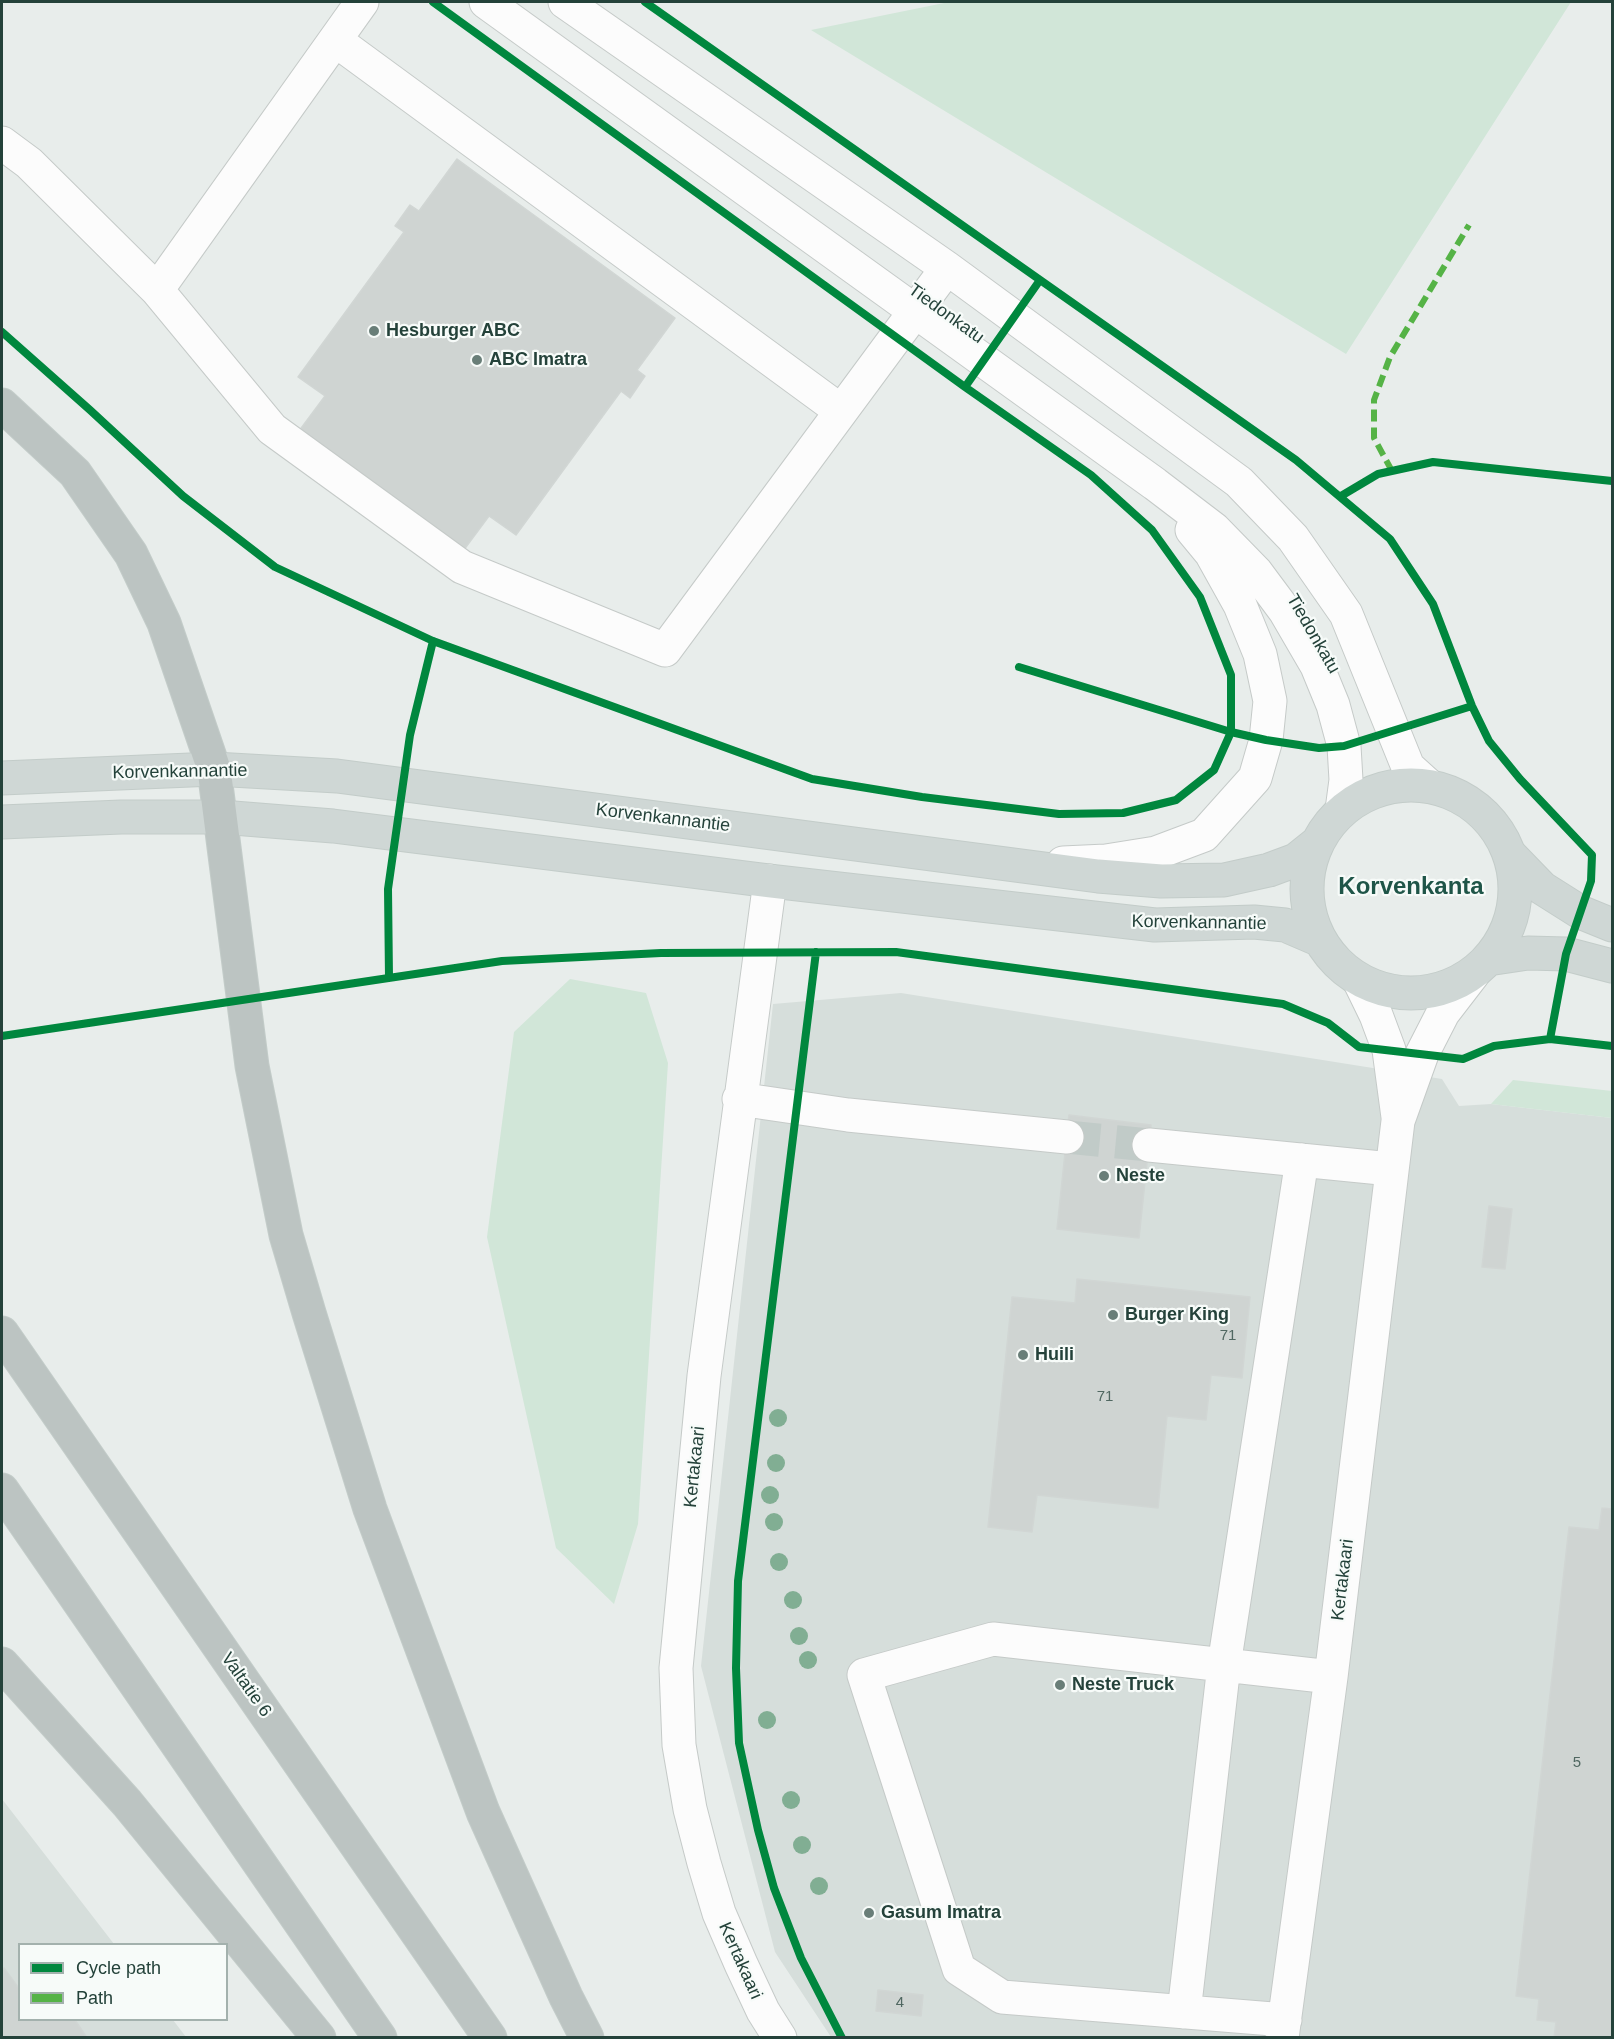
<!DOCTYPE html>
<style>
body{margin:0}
#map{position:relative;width:1614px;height:2039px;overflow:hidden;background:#e8edeb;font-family:Arial,sans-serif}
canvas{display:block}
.frame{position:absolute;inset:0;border:3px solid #24423a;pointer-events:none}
.legend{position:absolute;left:18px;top:1943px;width:210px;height:78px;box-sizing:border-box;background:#f7fbf9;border:2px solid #a3b1ad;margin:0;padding:8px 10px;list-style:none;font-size:18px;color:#24423a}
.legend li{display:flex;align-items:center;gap:12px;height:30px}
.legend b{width:30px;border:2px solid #a3b1ad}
</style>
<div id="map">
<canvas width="1614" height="2039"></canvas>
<div class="frame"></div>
<ul class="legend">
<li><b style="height:8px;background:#00873e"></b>Cycle path</li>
<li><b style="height:8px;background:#55b346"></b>Path</li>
</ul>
</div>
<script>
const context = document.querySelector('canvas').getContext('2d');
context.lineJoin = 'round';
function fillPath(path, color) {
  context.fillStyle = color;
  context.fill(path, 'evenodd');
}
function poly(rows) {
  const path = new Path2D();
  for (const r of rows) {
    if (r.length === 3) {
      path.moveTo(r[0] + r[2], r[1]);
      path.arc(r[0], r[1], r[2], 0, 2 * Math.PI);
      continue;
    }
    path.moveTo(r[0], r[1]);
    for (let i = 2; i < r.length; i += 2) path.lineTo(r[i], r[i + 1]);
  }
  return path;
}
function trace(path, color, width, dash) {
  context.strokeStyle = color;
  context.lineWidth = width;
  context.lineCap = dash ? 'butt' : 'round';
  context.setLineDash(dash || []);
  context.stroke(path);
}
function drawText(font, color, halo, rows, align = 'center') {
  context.font = font + ' Arial,sans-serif';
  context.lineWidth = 4.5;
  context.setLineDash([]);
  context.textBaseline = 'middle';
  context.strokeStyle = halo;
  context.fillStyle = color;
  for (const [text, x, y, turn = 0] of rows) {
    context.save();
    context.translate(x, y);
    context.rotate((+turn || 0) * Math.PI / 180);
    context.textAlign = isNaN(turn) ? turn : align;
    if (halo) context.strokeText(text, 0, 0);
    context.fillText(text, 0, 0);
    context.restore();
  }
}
const built = poly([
 [901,993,1442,1079,1459,1106,1491,1104,1612,1118,1612,2037,831,2037,775,1952,701,1666,773,1004],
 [2,1799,114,1944,20,1944,20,2020,173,2020,186,2037,2,2037]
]);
const green = poly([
 [949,2,1571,2,1346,354,811,30],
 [570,979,646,993,668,1063,638,1524,614,1604,556,1548,487,1237,514,1032],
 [1513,1080,1612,1091,1612,1118,1491,1104]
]);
const building = poly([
 [457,159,675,318,637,370,645,376,630,398,621,391,516,535,489,516,463,551,299,431,325,396,298,377,404,232,395,226,410,205,419,211,457,159],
 [1069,1115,1151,1125,1139,1238,1057,1229,1069,1115],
 [1489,1206,1512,1209,1505,1269,1482,1267,1489,1206],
 [1077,1279,1250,1297,1242,1378,1211,1375,1206,1420,1167,1416,1158,1508,1037,1495,1032,1532,988,1527,1012,1297,1075,1303,1077,1279],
 [1602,1508,1612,1509,1612,2038,1554,2038,1556,2022,1537,2020,1539,1999,1516,1996,1569,1527,1599,1530,1602,1508],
 [4,1968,20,1990,20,2020,75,2020,87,2038,2,2038,2,1970,4,1968],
 [878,1990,923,1995,921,2016,876,2011,878,1990]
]);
const minorTunnel = poly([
 [1067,1137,1149,1145]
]);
const minor = poly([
 [486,2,1155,484,1214,529,1256,572,1285,611,1317,666,1333,705,1344,746,1346,780,1342,810],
 [565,2,947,268,1239,482,1293,538,1346,614,1408,767,1429,786],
 [335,40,841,411],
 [2,143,29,163,157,290,272,429,462,567,665,650,947,268],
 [157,290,362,2],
 [1063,863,1106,861,1156,853,1204,835,1255,778,1266,740,1270,701,1260,654,1240,605,1211,553,1192,530],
 [770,881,704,1376,676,1668,679,1745,690,1809,704,1863,719,1913,741,1964,763,2011,780,2038],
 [1359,980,1376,1015,1389,1050,1398,1117],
 [739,1099,848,1115,1067,1137],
 [1149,1145,1391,1169],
 [1184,2012,1224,1665,1302,1160],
 [1285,2020,1002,1997,959,1969,864,1675,993,1639,1331,1677],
 [1282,2038,1331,1677,1398,1121,1422,1054,1443,1013,1473,974]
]);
const major = poly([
 [2,778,214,769,337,776,1098,876,1161,881,1224,880,1269,870,1296,860,1316,844],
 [1411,889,104],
 [2,822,121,817,221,817,333,826,770,881,1155,925,1254,922,1285,925,1320,940],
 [1511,856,1542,888,1580,912,1612,925],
 [1488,959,1528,953,1566,954,1612,966]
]);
const highway = poly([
 [2,405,75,473,131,554,164,623,214,769,252,1066,286,1235,309,1313,370,1509,483,1812,566,1997,587,2038],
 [2,1333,490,2038],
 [2,1490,380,2038],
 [2,1664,127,1803,319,2038]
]);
const quiet = poly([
 [1392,471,1374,438,1374,400,1390,357,1469,225]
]);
const cycleway = poly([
 [645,2,1296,460,1390,539,1433,604,1472,706,1489,741,1520,779,1592,855,1591,881,1566,954,1550,1039],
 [2,332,90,410,183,496,275,567,433,641,812,779,922,797,1059,814,1123,813,1176,800,1214,770,1231,732,1231,675,1200,597,1152,530,1091,475,965,387,433,2],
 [965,387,1040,280],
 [1341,496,1378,474,1433,462,1612,481],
 [1019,667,1231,732,1266,740,1319,748,1344,746,1472,706],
 [816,952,738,1581,736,1668,739,1743,758,1830,774,1888,801,1958,842,2038],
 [389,978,388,889,410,735,433,641],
 [2,1036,502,961,661,953,896,952,1283,1004,1328,1023,1359,1047,1463,1059,1494,1046,1550,1039,1612,1046]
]);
const trees = [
 [778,1418],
 [776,1463],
 [770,1495],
 [774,1522],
 [779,1562],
 [793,1600],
 [799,1636],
 [808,1660],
 [767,1720],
 [791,1800],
 [802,1845],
 [819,1886]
];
const markers = [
 [374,331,6,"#697e78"],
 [477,360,6,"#697e78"],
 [1104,1176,6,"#697e78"],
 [1113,1315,6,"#697e78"],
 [1023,1355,6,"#697e78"],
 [1060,1685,6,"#697e78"],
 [869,1913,6,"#697e78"]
];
const numberNames = [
 ["71",1228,1336],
 ["71",1105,1397],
 ["5",1577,1763],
 ["4",900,2003]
];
const streetNames = [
 ["Tiedonkatu",946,314,36],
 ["Tiedonkatu",1313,634,60],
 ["Korvenkannantie",180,772,-1],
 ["Korvenkannantie",663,818,7],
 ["Korvenkannantie",1199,923,1],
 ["Kertakaari",695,1467,-84],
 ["Kertakaari",1343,1580,-83],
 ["Valtatie 6",246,1685,55],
 ["Kertakaari",740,1961,66]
];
const poiNames = [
 ["Hesburger ABC",386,331],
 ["ABC Imatra",489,360],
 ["Neste",1116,1176],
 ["Burger King",1125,1315],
 ["Huili",1035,1355],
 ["Neste Truck",1072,1685],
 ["Gasum Imatra",881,1913]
];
const districtNames = [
 ["Korvenkanta",1411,887]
];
fillPath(built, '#d6dedb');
fillPath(green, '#d1e6d8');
fillPath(building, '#cfd4d2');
trace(building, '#d1d6d4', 1.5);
trace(minorTunnel, '#c1cbc8', 33, [33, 16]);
trace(minor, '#c5cac8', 35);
trace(major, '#c3ccc9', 35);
trace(highway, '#c3ccc9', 35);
trace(minor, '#fcfcfc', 33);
trace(major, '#cfd7d5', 33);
trace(highway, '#bcc4c2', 33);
trace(quiet, '#55b346', 6, [12, 6]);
trace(cycleway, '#00873e', 8);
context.fillStyle = '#81ae93';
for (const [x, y] of trees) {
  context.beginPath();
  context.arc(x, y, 9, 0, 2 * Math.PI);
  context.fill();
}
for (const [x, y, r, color] of markers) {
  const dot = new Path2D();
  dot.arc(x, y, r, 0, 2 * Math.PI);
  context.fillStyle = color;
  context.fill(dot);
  trace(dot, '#f7fbf9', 2);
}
drawText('15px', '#506761', null, numberNames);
drawText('18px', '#24423a', '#f7fbf9', streetNames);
drawText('bold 18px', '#24423a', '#f7fbf9', poiNames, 'left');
drawText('bold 24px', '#1f5548', '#f7fbf9', districtNames);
</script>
